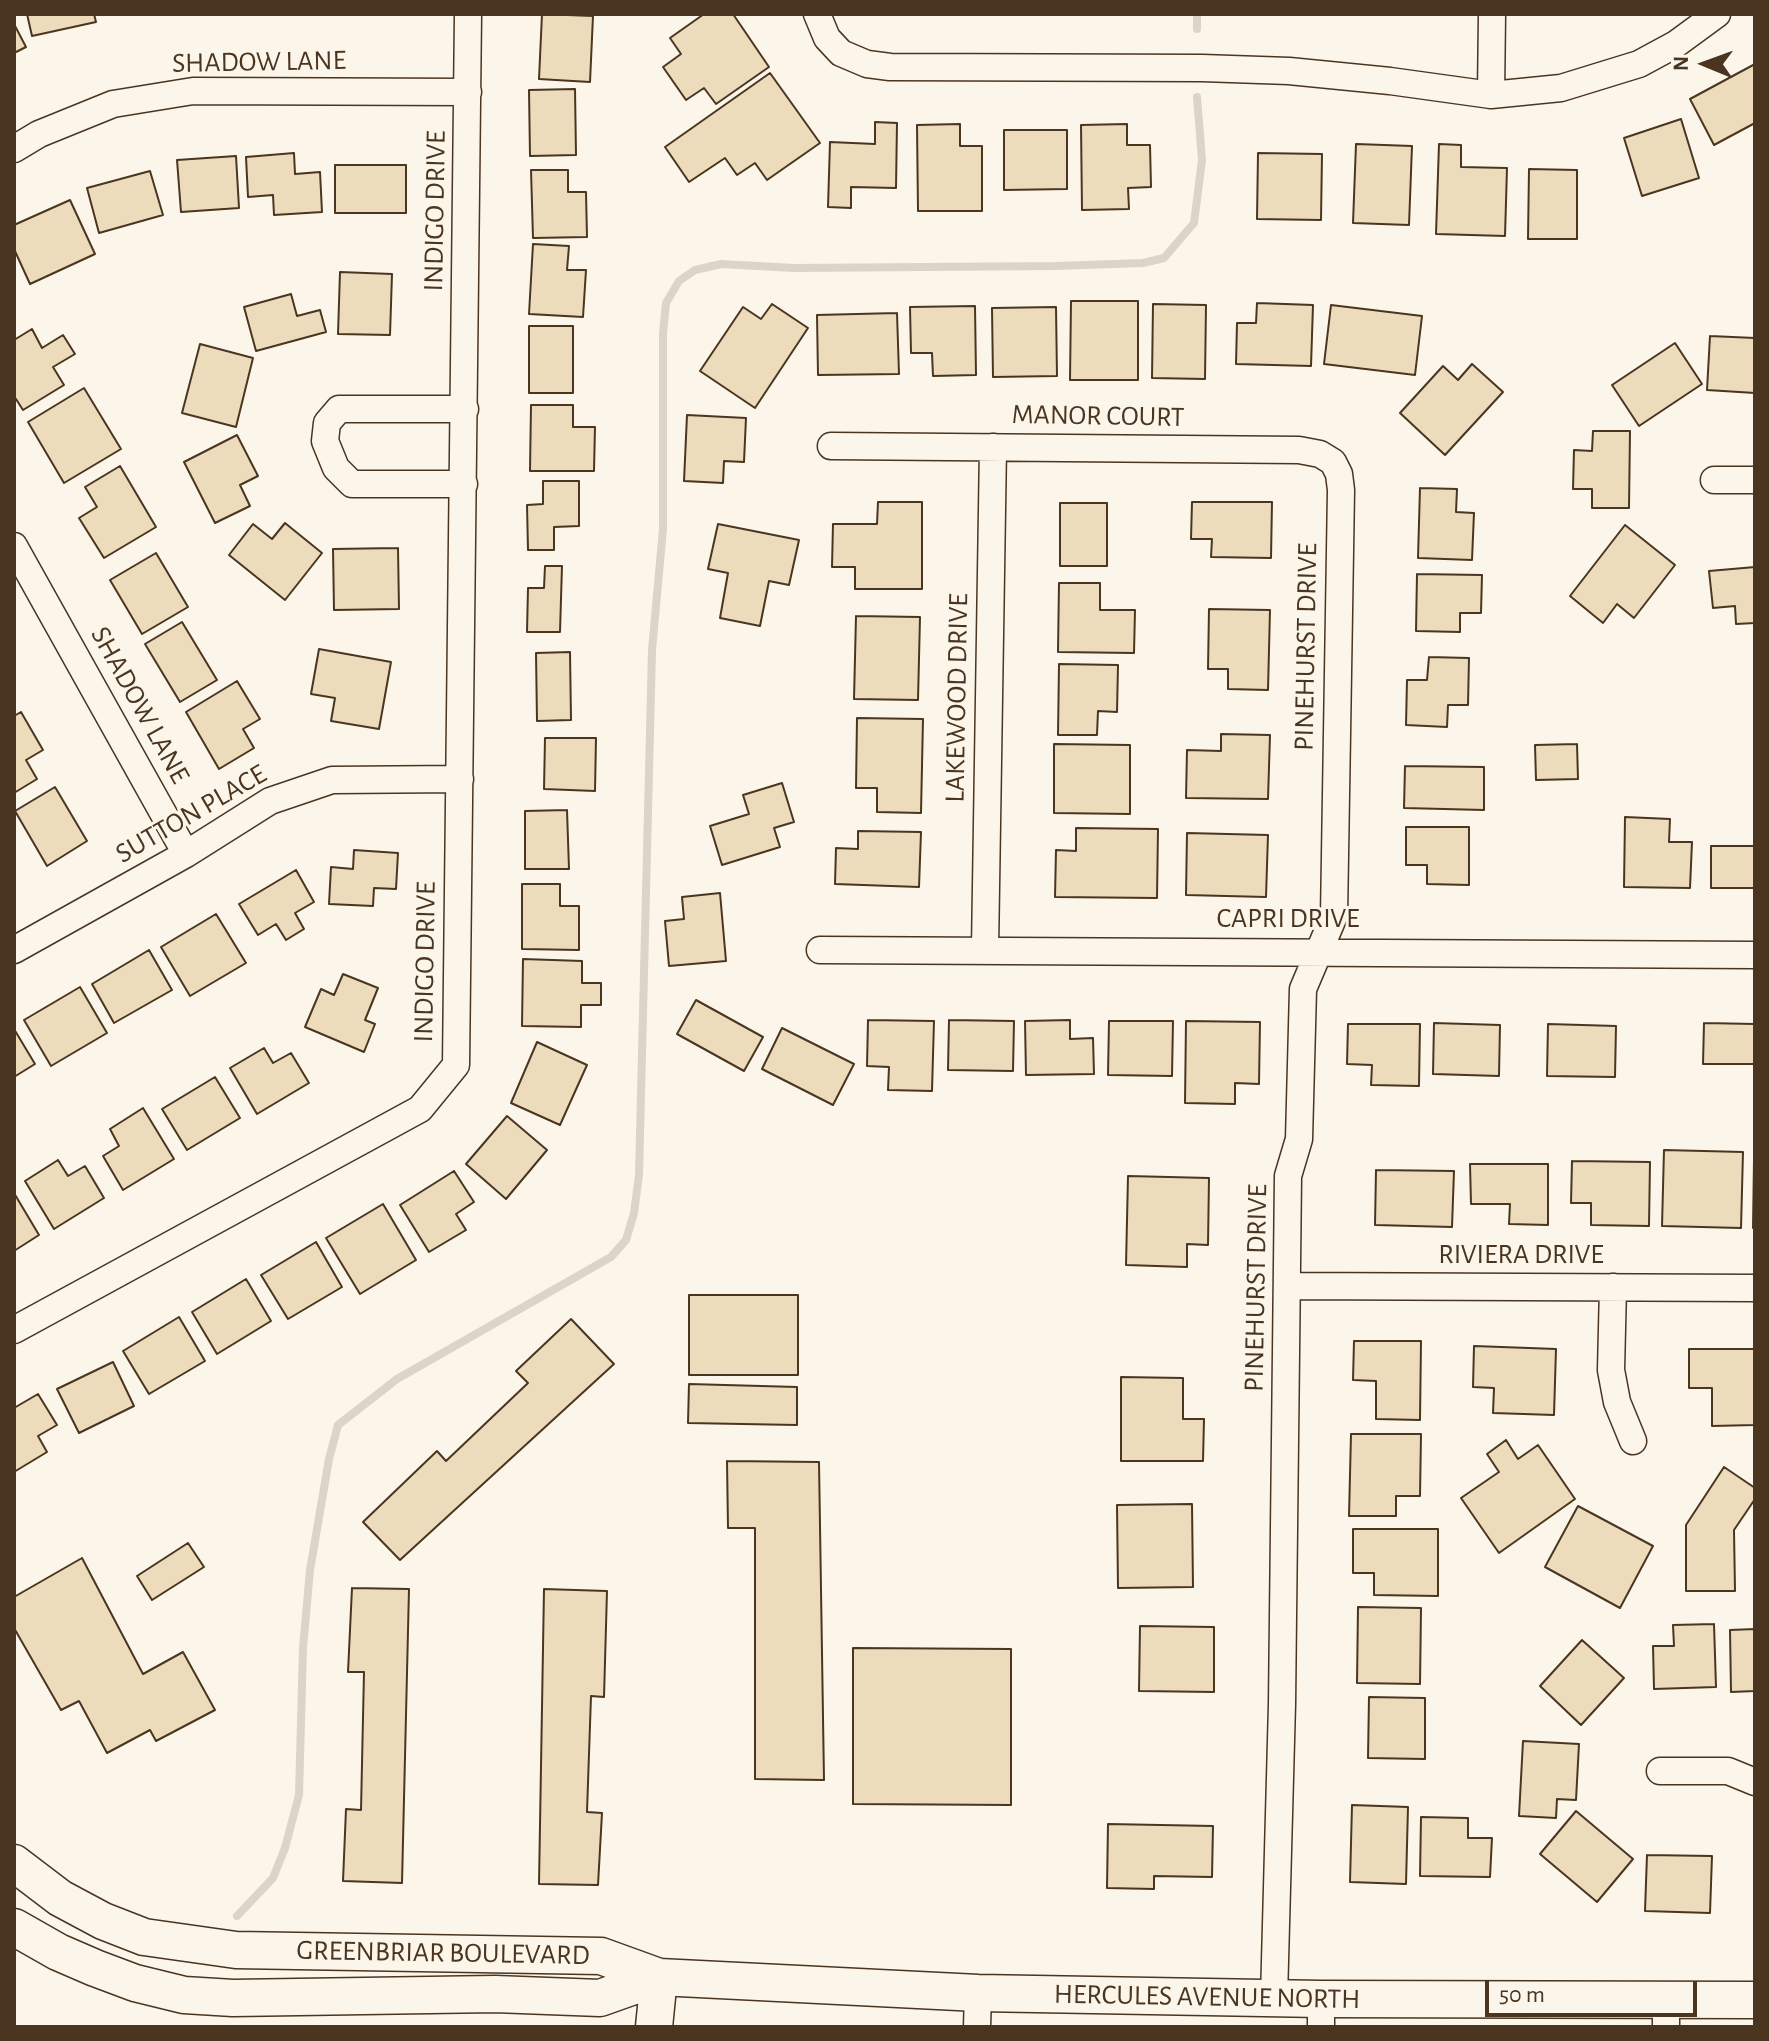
<!DOCTYPE html>
<style>
body{margin:0}
#map{position:relative;width:1769px;height:2041px;overflow:hidden;background:#fbf6e9;font-family:"Alegreya Sans",sans-serif}
canvas{display:block}
.frame{position:absolute;inset:0;border:16px solid #4a3520;pointer-events:none}
.north{position:absolute;left:1665px;top:24px;width:80px;height:80px;-webkit-text-stroke:6px #fbf6e9;paint-order:stroke;rotate:271deg;font-size:22px;font-weight:700;line-height:32px;text-align:center;color:#4a3520}
.north::after{content:'';display:block;margin:auto;width:28px;height:36px;background:#4a3520;clip-path:polygon(50% 0,100% 100%,50% 72%,0 100%)}
.scale{position:absolute;left:1485px;top:1981px;width:212px;height:36px;box-sizing:border-box;border:4px solid #4a3520;border-top:0;padding-left:10px;font-size:24px;line-height:28px;white-space:nowrap;color:#4a3520;-webkit-text-stroke:6px #fbf6e9;paint-order:stroke}
</style>
<div id="map">
<canvas width="1769" height="2041"></canvas>
<div class="frame"></div>
<div class="north">N</div>
<div class="scale">50 m</div>
</div>
<script>
const context = document.querySelector('canvas').getContext('2d');
context.lineJoin = 'round';
function poly(rows) {
  const path = new Path2D();
  for (const r of rows) {
    path.moveTo(r[0], r[1]);
    for (let i = 2; i < r.length; i += 2) path.lineTo(r[i], r[i + 1]);
  }
  return path;
}
function trace(path, color, width, dash) {
  context.strokeStyle = color;
  context.lineWidth = width;
  context.lineCap = dash ? 'butt' : 'round';
  context.setLineDash(dash || []);
  context.stroke(path);
}
function fillPath(path, color) {
  context.fillStyle = color;
  context.fill(path, 'evenodd');
}
function drawText(font, color, halo, rows, align = 'center') {
  context.font = font + ' "Alegreya Sans",sans-serif';
  context.lineWidth = 6;
  context.setLineDash([]);
  context.textBaseline = 'middle';
  context.strokeStyle = halo;
  context.fillStyle = color;
  for (const [text, x, y, turn = 0] of rows) {
    context.save();
    context.translate(x, y);
    context.rotate((+turn || 0) * Math.PI / 180);
    context.textAlign = isNaN(turn) ? turn : align;
    if (halo) context.strokeText(text, 0, 0);
    context.fillText(text, 0, 0);
    context.restore();
  }
}
const stream = poly([
 [1197,14,1197,29],
 [237,1916,273,1878,285,1848,299,1795,303,1648,310,1570,329,1459,338,1425,397,1379,611,1257,626,1240,634,1213,639,1175,652,650,663,529,663,333,666,303,679,281,695,270,721,264,794,268,1056,266,1143,263,1164,258,1194,223,1202,160,1197,97]
]);
const building = poly([
 [27,14,94,14,96,22,32,36,27,14],
 [542,14,593,16,590,82,539,79,542,14],
 [704,14,733,14,769,67,716,104,704,88,686,100,663,67,681,54,670,38,704,14],
 [14,24,26,47,14,53,14,24],
 [1755,64,1755,123,1714,145,1690,99,1755,64],
 [770,73,820,143,767,180,755,163,737,175,725,158,689,182,665,147,770,73],
 [575,89,576,155,530,156,529,90,575,89],
 [1681,119,1699,178,1642,196,1624,138,1681,119],
 [875,122,897,123,896,188,851,187,851,208,828,207,830,142,875,144,875,122],
 [960,124,960,146,982,146,982,211,918,211,917,125,960,124],
 [1127,124,1127,145,1150,145,1151,187,1128,188,1129,209,1082,210,1081,125,1127,124],
 [1004,130,1067,130,1067,189,1004,190,1004,130],
 [1356,144,1412,146,1409,225,1353,223,1356,144],
 [1439,144,1461,145,1461,167,1507,168,1505,236,1436,234,1439,144],
 [294,153,295,174,320,172,322,212,274,215,273,195,248,197,246,157,294,153],
 [1258,153,1322,154,1321,220,1257,219,1258,153],
 [236,156,239,208,181,212,177,160,236,156],
 [335,165,406,165,406,213,335,213,335,165],
 [1529,169,1577,170,1577,239,1528,239,1529,169],
 [531,170,568,170,568,192,586,192,587,237,533,238,531,170],
 [150,171,163,215,99,233,87,188,150,171],
 [70,200,95,254,30,284,14,249,14,225,70,200],
 [533,244,569,246,567,270,586,270,583,317,529,314,533,244],
 [340,272,392,274,390,335,338,334,340,272],
 [291,294,297,316,320,310,326,332,256,351,244,307,291,294],
 [1071,301,1138,301,1138,380,1070,380,1071,301],
 [1257,303,1313,305,1311,366,1236,364,1237,323,1256,323,1257,303],
 [772,304,808,328,755,408,700,371,743,307,761,319,772,304],
 [1153,304,1206,305,1205,379,1152,378,1153,304],
 [1331,305,1422,316,1415,375,1324,364,1331,305],
 [975,306,976,375,933,376,932,353,911,353,910,307,975,306],
 [1056,307,1057,376,993,377,992,308,1056,307],
 [897,313,899,374,818,375,817,315,897,313],
 [529,326,573,326,573,393,529,393,529,326],
 [32,329,42,348,63,335,75,354,53,367,64,385,23,410,14,396,14,340,32,329],
 [1710,336,1755,338,1755,393,1707,390,1710,336],
 [1675,343,1702,384,1639,426,1612,385,1675,343],
 [200,344,253,358,236,427,182,413,200,344],
 [1472,364,1503,392,1445,455,1400,413,1443,366,1458,380,1472,364],
 [84,388,121,449,64,483,28,422,84,388],
 [531,405,573,405,573,427,595,427,594,471,530,471,531,405],
 [687,415,746,418,744,462,724,461,723,483,684,481,687,415],
 [1593,431,1630,431,1629,508,1592,508,1592,489,1573,489,1574,450,1592,451,1593,431],
 [237,435,258,476,240,485,250,506,215,523,184,462,237,435],
 [120,466,156,527,104,558,79,518,97,507,85,487,120,466],
 [543,481,579,481,579,526,554,527,554,550,528,550,527,505,543,504,543,481],
 [1420,488,1457,489,1456,512,1474,513,1472,560,1418,558,1420,488],
 [878,502,922,502,922,589,855,589,855,567,832,567,833,524,877,524,878,502],
 [1192,502,1272,502,1271,558,1211,557,1212,539,1191,539,1192,502],
 [1060,503,1107,503,1107,566,1060,566,1060,503],
 [285,523,322,553,285,600,229,555,253,524,272,539,285,523],
 [718,524,799,540,789,585,769,581,760,626,720,618,728,573,708,569,718,524],
 [1625,525,1675,565,1634,618,1617,604,1603,623,1570,596,1625,525],
 [398,548,399,609,334,610,333,549,398,548],
 [156,553,188,607,142,634,110,580,156,553],
 [545,566,562,566,560,632,527,632,528,588,544,588,545,566],
 [1755,567,1755,623,1736,624,1735,606,1713,608,1709,571,1755,567],
 [1417,574,1482,575,1481,613,1460,613,1460,632,1416,631,1417,574],
 [1059,583,1100,583,1100,610,1135,610,1134,653,1058,652,1059,583],
 [1209,609,1270,610,1268,690,1228,689,1228,669,1208,669,1209,609],
 [856,616,920,617,918,700,854,699,856,616],
 [182,622,217,680,180,702,145,644,182,622],
 [319,649,391,662,379,729,331,721,335,698,311,694,319,649],
 [570,652,571,720,537,721,536,653,570,652],
 [1429,657,1469,658,1468,705,1448,705,1447,727,1406,725,1407,680,1427,680,1429,657],
 [1059,664,1118,665,1117,712,1098,711,1097,735,1058,735,1059,664],
 [237,681,260,719,243,729,254,748,219,769,186,712,237,681],
 [21,712,43,750,26,760,37,779,14,793,14,716,21,712],
 [857,718,923,719,921,813,877,812,877,788,856,788,857,718],
 [1221,734,1270,735,1268,799,1186,798,1187,750,1221,751,1221,734],
 [545,738,596,738,595,791,544,789,545,738],
 [1054,744,1130,745,1130,814,1054,813,1054,744],
 [1577,744,1578,779,1536,780,1535,745,1577,744],
 [1405,766,1484,767,1484,810,1404,808,1405,766],
 [782,783,794,822,774,828,780,847,722,865,710,826,749,814,743,795,782,783],
 [55,787,87,841,47,866,15,811,55,787],
 [567,810,569,869,525,869,525,811,567,810],
 [1625,817,1670,819,1669,842,1692,842,1690,888,1624,887,1625,817],
 [1406,827,1469,827,1469,885,1427,884,1427,865,1406,865,1406,827],
 [1076,828,1158,829,1157,898,1055,897,1056,850,1076,851,1076,828],
 [858,831,921,832,919,887,835,884,836,848,858,849,858,831],
 [1187,833,1268,835,1266,897,1186,895,1187,833],
 [1711,846,1755,846,1755,888,1711,888,1711,846],
 [354,850,398,853,396,889,374,888,373,906,329,904,331,867,353,869,354,850],
 [296,870,314,902,295,913,304,929,286,940,276,924,258,935,239,904,296,870],
 [522,884,560,884,560,906,579,906,579,950,522,949,522,884],
 [720,893,726,961,669,966,665,921,684,919,682,897,720,893],
 [216,914,246,963,190,996,161,947,216,914],
 [149,950,172,990,114,1023,92,984,149,950],
 [523,959,582,961,582,983,601,983,601,1005,581,1005,581,1027,522,1026,523,959],
 [343,974,378,988,365,1020,375,1024,364,1052,305,1027,321,989,334,995,343,974],
 [80,987,107,1033,51,1066,24,1020,80,987],
 [696,1000,763,1037,744,1071,677,1034,696,1000],
 [868,1020,934,1021,932,1091,888,1090,889,1067,867,1066,868,1020],
 [949,1020,1014,1021,1013,1071,948,1070,949,1020],
 [1070,1020,1070,1039,1093,1038,1094,1074,1026,1075,1025,1021,1070,1020],
 [1109,1021,1173,1021,1172,1076,1108,1075,1109,1021],
 [1186,1021,1260,1022,1259,1084,1235,1083,1235,1104,1185,1103,1186,1021],
 [1434,1023,1500,1025,1499,1076,1433,1074,1434,1023],
 [1704,1023,1755,1024,1755,1064,1703,1064,1704,1023],
 [1348,1024,1420,1024,1419,1086,1371,1085,1372,1065,1347,1064,1348,1024],
 [1548,1024,1616,1026,1615,1077,1547,1076,1548,1024],
 [782,1028,854,1064,833,1105,762,1069,782,1028],
 [14,1029,35,1064,14,1077,14,1029],
 [537,1042,587,1065,560,1125,511,1103,537,1042],
 [264,1048,273,1063,291,1053,309,1083,257,1114,230,1068,264,1048],
 [215,1077,240,1118,187,1150,162,1109,215,1077],
 [143,1108,174,1159,123,1190,103,1156,119,1146,110,1129,143,1108],
 [507,1116,547,1150,506,1199,466,1164,507,1116],
 [1664,1150,1743,1152,1741,1228,1662,1226,1664,1150],
 [58,1160,68,1176,85,1166,104,1198,54,1229,25,1181,58,1160],
 [1754,1160,1755,1160,1755,1228,1753,1228,1754,1160],
 [1572,1161,1650,1162,1649,1226,1591,1225,1591,1203,1571,1203,1572,1161],
 [1470,1164,1548,1164,1548,1225,1509,1224,1510,1204,1471,1204,1470,1164],
 [1376,1170,1454,1171,1452,1227,1375,1225,1376,1170],
 [454,1171,474,1202,456,1214,466,1230,429,1252,400,1205,454,1171],
 [1128,1176,1209,1178,1208,1245,1187,1244,1187,1267,1126,1265,1128,1176],
 [14,1193,39,1235,14,1251,14,1193],
 [383,1204,416,1260,360,1294,326,1238,383,1204],
 [316,1242,342,1287,288,1319,261,1275,316,1242],
 [246,1279,271,1321,217,1354,192,1312,246,1279],
 [689,1295,798,1295,798,1375,689,1375,689,1295],
 [179,1317,205,1361,149,1394,123,1351,179,1317],
 [571,1319,614,1364,400,1560,363,1522,437,1451,446,1461,528,1383,516,1371,571,1319],
 [1354,1341,1421,1341,1420,1420,1376,1419,1376,1381,1353,1380,1354,1341],
 [1474,1346,1556,1349,1554,1415,1493,1413,1494,1388,1473,1387,1474,1346],
 [1689,1349,1755,1349,1755,1425,1712,1426,1712,1388,1689,1388,1689,1349],
 [113,1362,134,1406,79,1433,57,1389,113,1362],
 [1121,1377,1183,1378,1183,1419,1204,1419,1203,1461,1121,1461,1121,1377],
 [689,1384,797,1387,797,1425,688,1423,689,1384],
 [38,1394,57,1425,38,1436,47,1452,14,1472,14,1408,38,1394],
 [1351,1434,1421,1434,1420,1496,1396,1496,1396,1516,1349,1516,1351,1434],
 [1506,1440,1518,1459,1538,1445,1575,1499,1499,1553,1461,1498,1499,1472,1487,1454,1506,1440],
 [727,1461,819,1462,824,1780,755,1779,755,1528,728,1528,727,1461],
 [1724,1467,1755,1488,1755,1499,1734,1530,1735,1591,1686,1591,1686,1525,1724,1467],
 [1192,1504,1193,1587,1118,1588,1117,1505,1192,1504],
 [1578,1506,1653,1546,1620,1608,1545,1567,1578,1506],
 [1353,1529,1438,1529,1438,1596,1374,1595,1374,1573,1353,1573,1353,1529],
 [188,1543,204,1567,152,1600,137,1576,188,1543],
 [82,1558,143,1674,183,1652,215,1710,156,1741,150,1730,107,1753,79,1701,61,1710,14,1628,14,1597,82,1558],
 [352,1588,409,1589,402,1883,343,1881,346,1809,361,1810,364,1672,348,1672,352,1588],
 [544,1589,607,1591,604,1697,591,1696,587,1812,602,1813,598,1885,539,1884,544,1589],
 [1358,1607,1421,1608,1420,1684,1357,1683,1358,1607],
 [1714,1624,1716,1687,1654,1689,1653,1646,1674,1646,1673,1625,1714,1624],
 [1140,1626,1214,1627,1214,1692,1139,1691,1140,1626],
 [1755,1629,1755,1691,1731,1692,1730,1630,1755,1629],
 [1582,1640,1624,1678,1581,1725,1540,1686,1582,1640],
 [853,1648,1011,1649,1011,1805,853,1804,853,1648],
 [1369,1697,1425,1698,1425,1759,1368,1758,1369,1697],
 [1523,1741,1579,1744,1576,1800,1557,1799,1556,1818,1519,1816,1523,1741],
 [1352,1805,1408,1807,1406,1884,1350,1882,1352,1805],
 [1576,1811,1633,1859,1597,1902,1540,1854,1576,1811],
 [1421,1817,1468,1818,1468,1838,1492,1838,1490,1877,1420,1876,1421,1817],
 [1108,1824,1213,1826,1212,1877,1154,1876,1154,1889,1107,1888,1108,1824],
 [1647,1855,1712,1856,1710,1913,1645,1911,1647,1855]
]);
const street = poly([
 [817,14,827,38,841,53,867,64,890,67,1202,68,1289,71,1390,81,1491,95,1561,88,1639,64,1676,44,1717,14],
 [1491,95,1492,14],
 [14,149,39,134,113,104,193,91,468,92],
 [831,446,1299,450,1320,454,1333,462,1339,474,1341,490,1334,916,1303,989,1299,1139,1288,1176,1282,1704,1274,1998],
 [1714,480,1755,480],
 [464,484,352,484,336,468,325,441,327,423,339,409,465,409],
 [14,546,186,854],
 [985,949,993,447],
 [14,950,186,854,270,801,332,780,460,779],
 [820,950,1755,955],
 [1288,1286,1755,1288],
 [1613,1287,1611,1370,1617,1402,1633,1441],
 [14,1330,420,1109,456,1065,468,14],
 [1660,1771,1728,1771,1755,1782],
 [977,2027,978,1993],
 [1321,2027,1321,1999],
 [1666,2027,1666,2000]
]);
const secondary = poly([
 [14,1863,60,1898,103,1921,144,1937,236,1950,601,1956,659,1977,978,1993,1321,1999,1755,2000],
 [14,1927,58,1952,95,1968,135,1983,184,1995,233,1998,495,1994,600,1998,659,1977],
 [654,2027,659,1977]
]);
const streetNames = [
 ["SHADOW LANE",259,62,-1],
 ["INDIGO DRIVE",435,211,-89],
 ["MANOR COURT",1098,416,1],
 ["PINEHURST DRIVE",1306,647,-89],
 ["LAKEWOOD DRIVE",957,698,-89],
 ["SHADOW LANE",140,705,61],
 ["SUTTON PLACE",191,814,-30],
 ["CAPRI DRIVE",1288,919],
 ["INDIGO DRIVE",425,962,-89],
 ["RIVIERA DRIVE",1521,1255],
 ["PINEHURST DRIVE",1256,1288,-89],
 ["GREENBRIAR BOULEVARD",443,1953,1],
 ["HERCULES AVENUE NORTH",1207,1997,1]
];
trace(stream, '#dcd4c6', 8);
fillPath(building, '#ecdcbc');
trace(building, '#4a3520', 2);
trace(street, '#4a3520', 29);
trace(secondary, '#4a3520', 39);
trace(street, '#fbf6e9', 26);
trace(secondary, '#fbf6e9', 36);
drawText('28px', '#4a3520', '#fbf6e9', streetNames);
</script>
